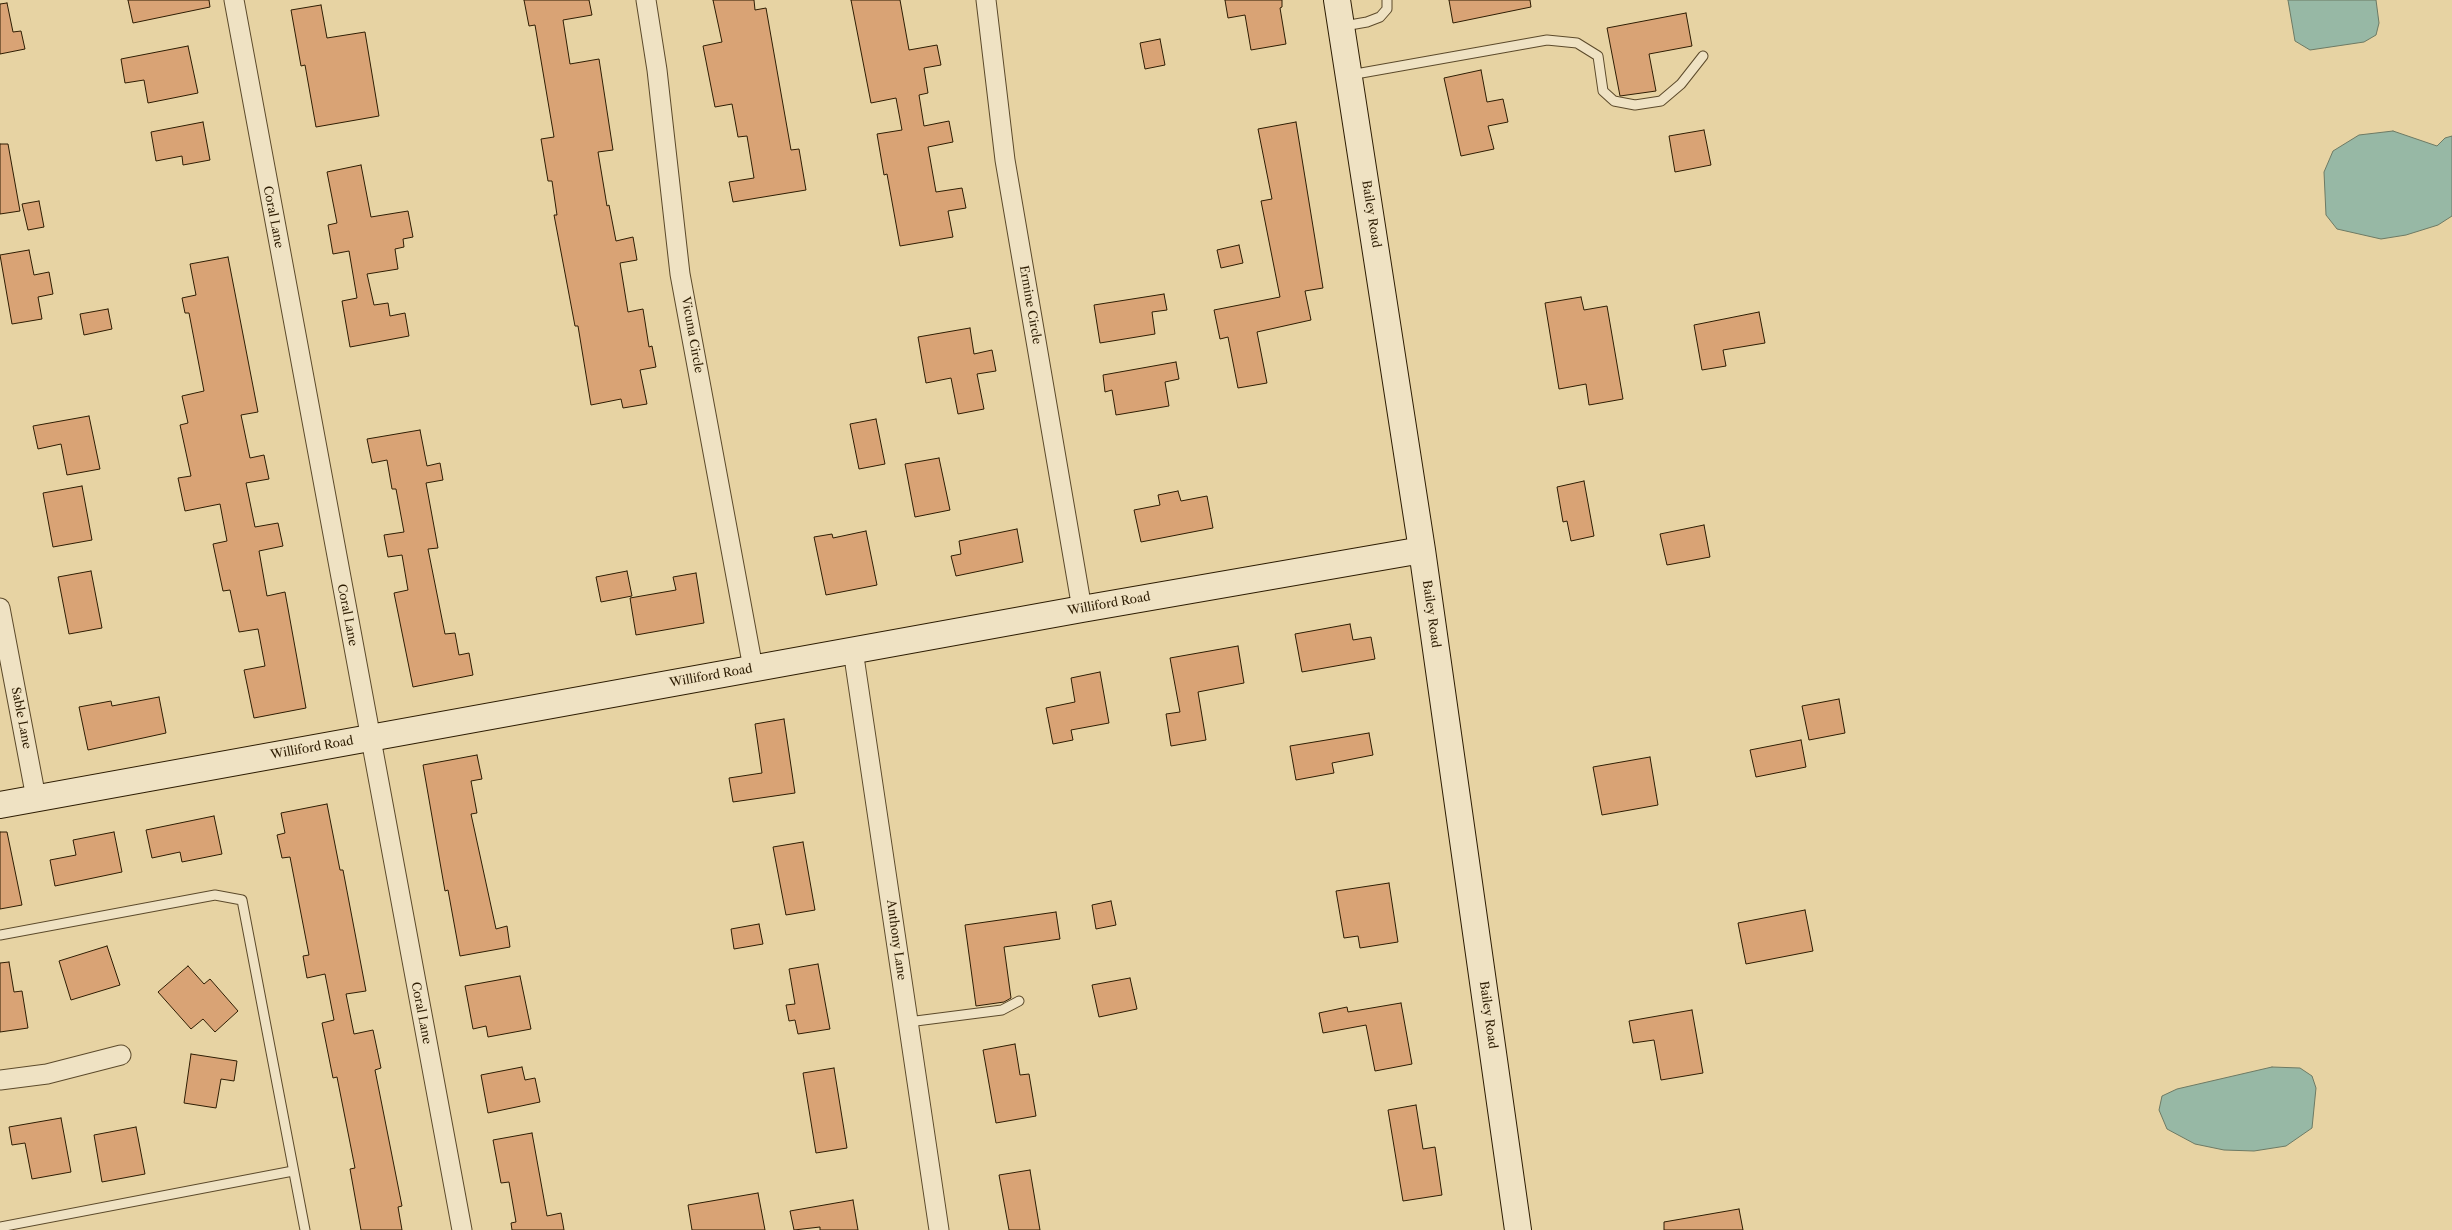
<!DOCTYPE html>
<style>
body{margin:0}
canvas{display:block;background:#e7d3a3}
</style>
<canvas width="2452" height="1230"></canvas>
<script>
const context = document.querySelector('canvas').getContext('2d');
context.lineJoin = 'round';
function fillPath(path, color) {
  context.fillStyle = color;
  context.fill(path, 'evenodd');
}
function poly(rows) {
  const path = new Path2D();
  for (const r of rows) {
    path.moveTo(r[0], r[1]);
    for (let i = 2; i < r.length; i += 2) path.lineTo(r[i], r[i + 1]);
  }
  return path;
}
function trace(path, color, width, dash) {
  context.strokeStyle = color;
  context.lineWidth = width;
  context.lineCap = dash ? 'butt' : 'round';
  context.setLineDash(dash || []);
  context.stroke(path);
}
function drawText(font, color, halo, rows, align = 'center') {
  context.font = font + ' "Libre Caslon Text",serif';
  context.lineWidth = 4.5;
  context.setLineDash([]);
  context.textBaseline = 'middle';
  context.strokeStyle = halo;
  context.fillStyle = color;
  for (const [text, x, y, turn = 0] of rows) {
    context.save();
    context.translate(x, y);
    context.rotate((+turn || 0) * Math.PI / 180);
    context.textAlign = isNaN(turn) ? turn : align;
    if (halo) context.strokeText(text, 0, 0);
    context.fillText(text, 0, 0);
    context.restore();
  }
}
const water = poly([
 [2288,0,2376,0,2379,23,2376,35,2364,42,2310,50,2295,41,2288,0],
 [2393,131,2437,146,2445,138,2452,136,2452,216,2438,225,2406,235,2381,239,2337,229,2326,215,2324,172,2333,151,2359,135,2393,131],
 [2272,1067,2300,1068,2312,1076,2316,1088,2312,1128,2286,1146,2254,1151,2224,1150,2195,1144,2167,1129,2159,1110,2162,1096,2177,1089,2272,1067]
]);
const building = poly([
 [128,0,209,0,210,7,133,23,128,0],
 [524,0,589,0,592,15,563,20,570,64,599,59,613,150,598,152,607,206,609,205,616,241,633,237,637,260,620,263,628,312,643,309,649,347,652,346,656,367,640,370,647,404,623,408,621,399,591,405,578,326,575,326,554,215,557,215,552,181,548,181,541,139,554,137,535,25,529,26,524,0],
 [713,0,754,0,755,10,766,8,791,150,799,149,806,190,733,202,729,182,754,178,747,136,738,137,732,104,715,107,703,46,722,42,713,0],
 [851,0,900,0,909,50,937,45,941,65,924,68,928,93,919,95,924,126,949,121,953,142,928,147,936,192,962,188,966,208,948,211,953,237,900,246,887,174,884,175,877,134,902,130,896,98,871,103,851,0],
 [1225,0,1282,0,1282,7,1280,8,1286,44,1251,50,1245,15,1228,18,1225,0],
 [1449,0,1530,0,1531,7,1453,23,1449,0],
 [7,3,13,32,21,31,25,49,0,54,0,4,7,3],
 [321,5,327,38,365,32,379,116,316,127,305,65,301,66,291,10,321,5],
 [1686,13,1692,46,1649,54,1656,91,1620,96,1607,28,1686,13],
 [1160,39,1165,65,1145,69,1140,43,1160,39],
 [188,46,198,93,148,103,144,80,125,83,121,59,188,46],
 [1481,70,1487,102,1503,99,1508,122,1488,126,1494,149,1461,156,1444,78,1481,70],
 [203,122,210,160,183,165,182,156,156,161,151,132,203,122],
 [1296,122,1323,288,1305,291,1311,320,1257,332,1267,383,1238,388,1228,337,1220,339,1214,310,1280,297,1261,201,1272,199,1258,129,1296,122],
 [1704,130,1711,165,1675,172,1669,136,1704,130],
 [0,144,8,144,20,211,0,214,0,144],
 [361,165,371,217,408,211,413,237,403,239,404,247,395,249,398,269,367,274,374,305,388,303,390,316,405,313,409,336,350,347,342,301,357,298,349,251,333,254,328,225,337,223,327,172,361,165],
 [39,201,44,227,28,230,22,204,39,201],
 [1239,245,1243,263,1221,268,1217,250,1239,245],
 [29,250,34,275,49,272,53,294,38,297,42,319,12,324,0,255,29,250],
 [228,257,258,412,241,415,250,458,264,455,269,479,246,483,255,527,278,523,283,546,259,551,267,596,285,592,306,708,254,718,244,670,265,666,258,629,239,632,230,590,223,591,213,544,227,541,220,504,185,511,178,478,191,476,180,425,188,423,182,396,204,391,189,313,185,313,182,298,196,295,190,264,228,257],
 [1164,294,1167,310,1152,312,1155,334,1100,343,1094,305,1164,294],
 [1581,297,1584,310,1607,306,1623,399,1589,405,1586,384,1559,389,1545,303,1581,297],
 [108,309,112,329,84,335,80,314,108,309],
 [1759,312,1765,343,1723,350,1726,366,1702,370,1694,325,1759,312],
 [970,328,974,354,992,350,996,371,977,374,984,409,958,414,951,378,926,383,918,337,970,328],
 [1176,362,1179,379,1165,382,1169,406,1116,415,1112,390,1105,392,1103,375,1176,362],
 [89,416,100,469,67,475,61,444,38,449,33,426,89,416],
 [876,419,885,464,859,469,850,424,876,419],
 [420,430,427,466,440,463,443,480,426,483,438,548,428,549,445,634,455,633,459,655,469,653,473,675,413,687,394,593,408,590,402,555,388,557,384,535,404,532,396,489,392,489,387,460,372,463,367,439,420,430],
 [939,458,950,510,915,517,905,464,939,458],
 [1584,481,1594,536,1571,541,1567,521,1563,522,1557,487,1584,481],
 [82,486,92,540,53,547,43,493,82,486],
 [1178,491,1181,501,1207,496,1213,528,1141,542,1134,510,1160,505,1158,495,1178,491],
 [1704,525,1710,557,1667,565,1660,534,1704,525],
 [1017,529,1023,562,956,576,951,556,961,554,959,541,1017,529],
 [866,531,877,585,826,595,814,537,832,534,833,538,866,531],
 [91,571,102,628,69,634,58,577,91,571],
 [627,571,632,596,601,602,596,577,627,571],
 [696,573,704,623,636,635,630,598,676,590,673,577,696,573],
 [1350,624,1353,640,1371,637,1375,659,1302,672,1295,634,1350,624],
 [1238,646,1244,683,1198,692,1206,740,1171,746,1166,714,1180,712,1170,658,1238,646],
 [1100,672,1109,723,1071,730,1073,740,1053,744,1046,708,1075,702,1071,678,1100,672],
 [159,697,166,733,88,750,79,707,111,701,112,706,159,697],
 [1839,699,1845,733,1809,740,1802,706,1839,699],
 [784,719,795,793,733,802,729,778,762,773,755,724,784,719],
 [1369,733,1373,755,1332,763,1334,773,1296,780,1290,746,1369,733],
 [1801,740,1806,767,1756,777,1750,750,1801,740],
 [477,755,482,779,471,781,477,813,471,814,496,929,507,926,510,947,460,956,448,890,445,891,423,765,477,755],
 [1650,757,1658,805,1602,815,1593,767,1650,757],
 [327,804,340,870,343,870,366,991,346,994,354,1034,373,1030,381,1068,375,1070,402,1206,398,1207,402,1230,361,1230,350,1169,355,1168,337,1077,333,1078,322,1023,334,1020,325,974,307,978,303,956,309,955,290,857,282,858,277,835,285,833,281,813,327,804],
 [214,816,222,854,182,862,180,852,152,858,146,830,214,816],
 [0,832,7,832,22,905,0,909,0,832],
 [114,832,122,872,55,886,50,860,76,855,73,840,114,832],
 [803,842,815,910,786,915,773,847,803,842],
 [1389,883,1398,942,1360,948,1358,936,1344,938,1336,891,1389,883],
 [1111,901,1116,925,1096,929,1092,905,1111,901],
 [1805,910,1813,951,1746,964,1738,923,1805,910],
 [1056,912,1060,939,1004,947,1011,998,1004,1002,976,1006,965,925,1056,912],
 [759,924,763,944,734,949,731,929,759,924],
 [107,946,120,985,71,1000,59,961,107,946],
 [9,962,14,992,22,991,28,1028,0,1032,0,963,9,962],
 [818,964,830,1029,798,1034,795,1020,789,1021,786,1005,795,1004,789,969,818,964],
 [188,966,204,984,210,979,238,1011,215,1032,203,1019,191,1029,158,992,188,966],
 [520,976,531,1029,488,1037,486,1026,473,1029,465,986,520,976],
 [1130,978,1137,1009,1099,1017,1092,985,1130,978],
 [1401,1003,1412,1064,1375,1071,1366,1025,1323,1033,1319,1013,1347,1007,1348,1012,1401,1003],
 [1692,1010,1703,1073,1661,1080,1654,1040,1633,1043,1629,1021,1692,1010],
 [1015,1044,1020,1075,1029,1074,1036,1116,996,1123,983,1050,1015,1044],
 [191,1054,237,1061,234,1081,221,1079,216,1108,184,1103,191,1054],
 [522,1067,525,1080,535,1078,540,1102,488,1113,481,1075,522,1067],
 [834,1068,847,1148,816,1153,803,1073,834,1068],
 [1416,1105,1423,1149,1435,1147,1442,1195,1403,1201,1388,1110,1416,1105],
 [61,1118,71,1172,32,1179,25,1143,12,1145,9,1127,61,1118],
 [136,1127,145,1174,102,1182,94,1135,136,1127],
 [532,1133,547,1216,561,1213,564,1230,512,1230,511,1223,516,1222,509,1182,501,1183,493,1140,532,1133],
 [1030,1170,1040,1230,1009,1230,999,1175,1030,1170],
 [758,1193,765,1230,692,1230,688,1205,758,1193],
 [853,1200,858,1230,820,1230,820,1227,794,1230,790,1211,853,1200],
 [1739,1209,1743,1230,1664,1230,1664,1222,1739,1209]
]);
const lane = poly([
 [1344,26,1367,22,1380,17,1387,9,1387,0],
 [1350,75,1547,40,1577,43,1598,56,1603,91,1614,101,1635,105,1661,101,1681,84,1703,56],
 [0,935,215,895,242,900,305,1230],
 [908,1022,1002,1010,1019,1001],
 [0,1227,293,1171]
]);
const street = poly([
 [234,0,462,1230],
 [646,0,657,70,680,274,753,668],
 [986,0,1005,160,1082,609],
 [0,608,36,798],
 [853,650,939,1230],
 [0,1080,47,1074,121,1055]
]);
const secondary = poly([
 [1337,0,1422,550,1518,1230],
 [0,805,1082,609,1422,550]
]);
const streetNames = [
 ["Bailey Road",1371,214,81],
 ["Coral Lane",273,217,79],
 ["Ermine Circle",1030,305,80],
 ["Vicuna Circle",692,335,80],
 ["Williford Road",1109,604,-10],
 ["Bailey Road",1431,614,82],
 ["Coral Lane",347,615,79],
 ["Williford Road",711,676,-10],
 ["Sable Lane",21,718,79],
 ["Williford Road",312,748,-10],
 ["Anthony Lane",896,940,82],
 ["Coral Lane",421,1013,79],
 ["Bailey Road",1488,1015,82]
];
fillPath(water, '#97b8a5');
trace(water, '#6d7a64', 1);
fillPath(building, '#d9a375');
trace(building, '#2e1d03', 1);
trace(lane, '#5c4a2b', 11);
trace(street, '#5c4a2b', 21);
trace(secondary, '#2e1d03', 28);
trace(lane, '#efe2c3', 9);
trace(street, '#efe2c3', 19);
trace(secondary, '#efe2c3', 26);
drawText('12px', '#2e1d03', '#efe2c3', streetNames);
</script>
